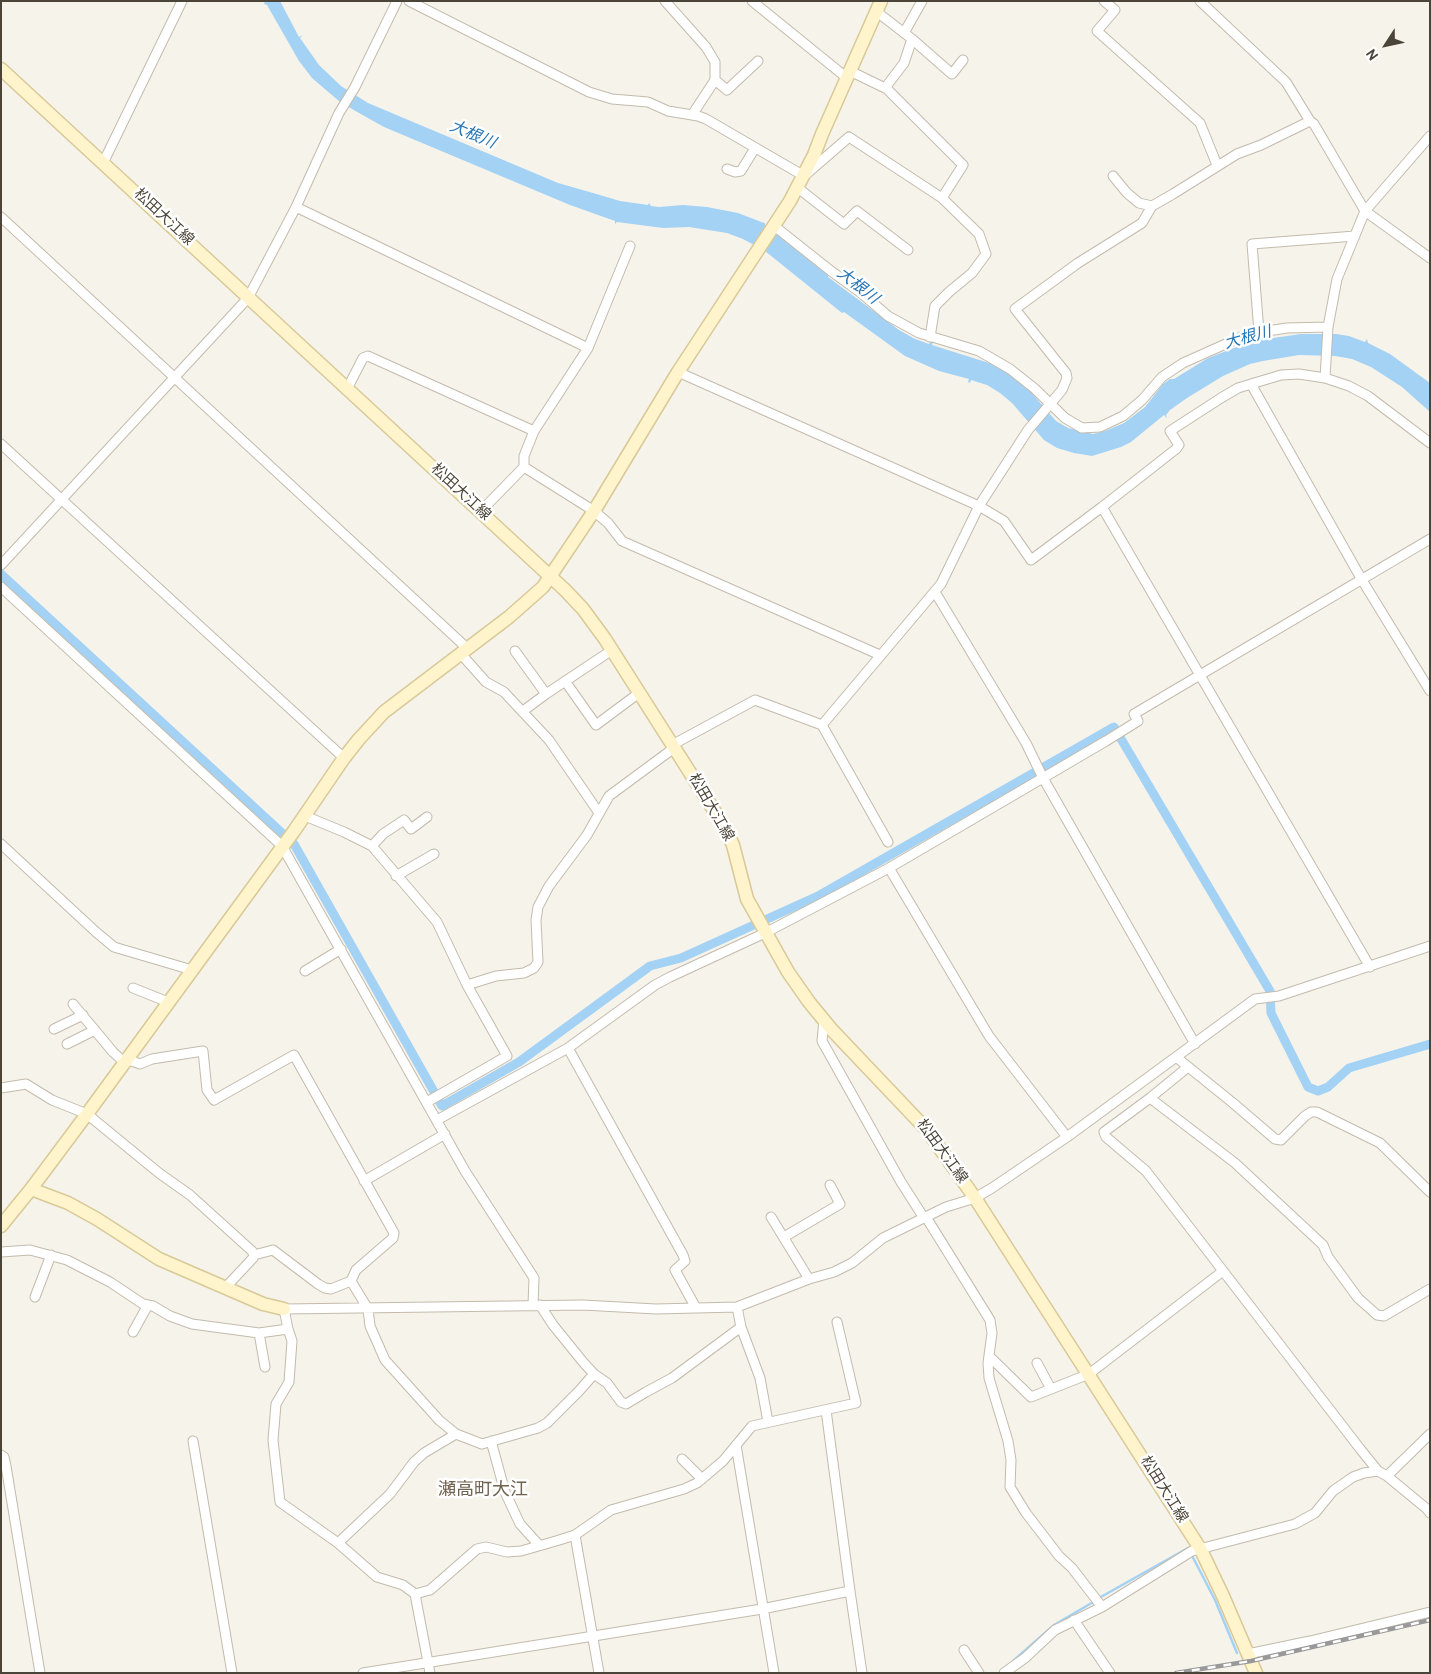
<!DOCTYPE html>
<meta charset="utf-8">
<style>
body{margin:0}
#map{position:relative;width:1431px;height:1674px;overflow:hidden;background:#f6f3eb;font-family:Overpass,sans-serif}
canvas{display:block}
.frame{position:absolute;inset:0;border:2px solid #4b4438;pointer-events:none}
.north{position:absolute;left:1361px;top:20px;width:50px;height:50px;-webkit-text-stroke:4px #fff;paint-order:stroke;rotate:235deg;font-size:14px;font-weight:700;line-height:20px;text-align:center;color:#4b4438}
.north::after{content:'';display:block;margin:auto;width:18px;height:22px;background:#4b4438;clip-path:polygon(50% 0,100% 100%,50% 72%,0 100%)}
</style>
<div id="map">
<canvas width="1431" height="1674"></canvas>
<div class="frame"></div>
<div class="north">N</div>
</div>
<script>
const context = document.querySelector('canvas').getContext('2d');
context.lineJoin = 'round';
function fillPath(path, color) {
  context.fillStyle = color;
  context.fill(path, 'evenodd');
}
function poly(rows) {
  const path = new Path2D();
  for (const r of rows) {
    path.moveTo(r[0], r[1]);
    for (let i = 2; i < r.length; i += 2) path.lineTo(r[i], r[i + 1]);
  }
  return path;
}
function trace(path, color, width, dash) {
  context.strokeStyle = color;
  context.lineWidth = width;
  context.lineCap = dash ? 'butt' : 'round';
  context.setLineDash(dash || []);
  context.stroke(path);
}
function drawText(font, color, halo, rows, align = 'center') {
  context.font = font + ' Overpass,"Noto Sans JP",sans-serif';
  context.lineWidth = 5;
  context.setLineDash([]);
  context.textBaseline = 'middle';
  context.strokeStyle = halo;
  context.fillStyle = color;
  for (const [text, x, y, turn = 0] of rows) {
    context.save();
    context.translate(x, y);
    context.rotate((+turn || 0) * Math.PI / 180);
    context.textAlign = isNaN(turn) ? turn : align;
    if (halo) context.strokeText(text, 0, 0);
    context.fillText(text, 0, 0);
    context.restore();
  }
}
const water = poly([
 [265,1,280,1,299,37,303,35,300,38,319,65,341,86,368,103,558,183,593,193,620,201,648,205,649,203,651,206,659,207,683,205,707,207,738,213,764,223,765,223,765,225,828,275,828,277,899,330,915,339,929,344,931,341,933,342,932,345,989,363,1003,369,1030,391,1056,421,1068,428,1093,434,1105,431,1124,423,1145,407,1163,384,1170,379,1174,379,1208,358,1252,341,1301,334,1336,334,1349,336,1365,342,1367,339,1368,343,1390,354,1430,383,1430,412,1402,387,1371,367,1352,359,1335,356,1299,355,1263,361,1250,364,1223,376,1187,398,1170,410,1166,415,1167,418,1164,415,1131,442,1121,447,1092,456,1074,453,1057,448,1044,440,1012,403,1000,393,987,385,971,380,970,383,968,382,969,379,939,371,905,356,844,312,842,313,765,251,743,239,727,233,689,227,663,228,617,222,615,224,615,221,570,205,384,127,359,113,340,102,312,78,299,61,267,5,264,4]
]);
const stream = poly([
 [1099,1598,1188,1548,1215,1600,1237,1653],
 [1013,1661,1054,1625,1095,1601]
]);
const canal = poly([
 [1,574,294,844,442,1106,519,1062,650,966,681,958,820,895,1114,727,1270,991,1271,1013,1308,1087,1318,1091,1328,1087,1349,1068,1430,1044]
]);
const street = poly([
 [409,1,589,92,612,99,648,102,668,111,698,116,706,119,804,176,849,137,942,198,979,234,986,254,972,273,949,292,935,306,930,337],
 [665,1,706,47,715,62,715,80,692,115],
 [752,1,847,78],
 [1104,1,1115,10,1097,31,1200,123,1217,165],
 [1200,1,1286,82,1310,121,1314,124,1365,211,1430,258],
 [877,12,912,39,904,63,885,88],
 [904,33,922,1],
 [912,39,952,74,963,60],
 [850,71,887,89,963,165,942,198],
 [715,80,727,90,758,61],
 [103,163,182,1],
 [727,169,735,172,741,171,755,148],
 [1113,176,1127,193,1139,203,1152,206],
 [798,188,844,224,857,211,908,250],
 [296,207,588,348],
 [1,217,468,649],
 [773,225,831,271,860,292,888,316,919,333,979,351,1010,369,1034,388,1065,418,1082,428,1100,427,1123,416,1142,400,1162,377,1183,363,1248,334,1287,328,1328,327],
 [630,246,588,348,534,431,524,456,524,467,594,511,608,523,622,541,880,655],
 [1259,332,1252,244,1355,236],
 [678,372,979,506,1004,521,1031,560,1102,507,1176,449,1179,445,1170,431,1221,398,1238,388,1251,384,1281,375,1299,374,1325,378,1349,386,1368,396,1430,443],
 [1325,378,1328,327,1337,279,1365,211,1430,136],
 [1251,384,1362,580,1430,691],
 [347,389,363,358,368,356,534,431],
 [1,444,344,758],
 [1102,507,1370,967],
 [480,512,524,467],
 [1,565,248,298,296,207,339,113,355,87,397,1],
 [1,587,282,846,465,1171,534,1278,533,1305],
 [935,592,1026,743,1043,778,1195,1044],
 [515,651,546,694,612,650],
 [461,654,486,682,504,692,549,740,599,813],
 [565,681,596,725,639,693],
 [523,711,546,694],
 [822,725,941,584,979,506,1028,430,1062,390,1067,378,1066,373,1015,309,1078,263,1142,223,1152,206,1173,194,1237,154,1261,145,1310,121],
 [672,745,755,700,822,725,888,842],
 [305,814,310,818,344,832,372,846,437,922,467,985,507,1056,427,1102],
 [1,844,96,932,114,947,192,970],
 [372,846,383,834,404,820,411,829,427,817],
 [889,868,989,1036,1067,1137],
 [396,876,434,854],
 [305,971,341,949],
 [467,985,496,976,524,973,534,968,538,962,536,920,538,907,549,886,587,835,609,796,674,748],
 [133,988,168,1002],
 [73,1004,113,1052,124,1062],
 [824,1020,822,1041,901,1182,924,1218],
 [54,1029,83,1015],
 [67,1044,95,1030],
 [568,1048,683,1255,685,1261,675,1270,696,1308],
 [1176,1057,1233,1103,1275,1139,1281,1140,1305,1116,1311,1112,1317,1112,1380,1143,1430,1192],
 [126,1059,140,1064,152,1059,203,1051,207,1090,214,1100,294,1055,394,1233,393,1238,356,1270,351,1281,331,1289,325,1288,318,1284,273,1250,254,1255],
 [1188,1067,1150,1098,1104,1132,1106,1137,1146,1171,1361,1450,1378,1471,1387,1476,1427,1509,1430,1513],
 [1,1088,26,1084,52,1100,87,1114,159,1173,190,1195,252,1251,254,1255,253,1258,225,1288],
 [1150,1098,1235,1163,1323,1245,1328,1257,1358,1298,1377,1315,1384,1316,1430,1289],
 [437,1120,568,1048,655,985,670,977,765,933,889,868,1106,741,1138,721,1134,714,1430,539],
 [364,1181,445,1134],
 [771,1217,809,1279],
 [926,1217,990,1320,992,1333,988,1363,989,1378,1008,1441,1011,1460,1010,1487,1026,1513,1059,1556,1072,1568,1102,1607],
 [784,1237,840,1204,830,1185],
 [1,1252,30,1250,67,1260,110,1282,143,1304,153,1306,170,1316,192,1324,259,1333,288,1329],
 [351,1281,368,1309,370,1326,385,1360,439,1420,456,1434,482,1444,538,1428,547,1423,579,1391,594,1374],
 [35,1297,51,1255],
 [540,1305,553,1325,583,1362,594,1374,607,1383,621,1402,626,1404,646,1392,672,1378,741,1327],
 [737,1307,741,1327,760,1378,768,1422],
 [133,1332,148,1305],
 [259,1333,265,1367],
 [989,1356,1031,1397,1089,1374,1223,1271],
 [1037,1363,1051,1389],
 [826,1410,850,1591,862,1673],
 [193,1441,232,1673],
 [491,1441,505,1492,520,1524,539,1545],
 [736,1445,774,1673],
 [1,1455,4,1457,6,1466,40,1673],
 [682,1459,702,1479],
 [1387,1476,1430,1434],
 [575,1535,599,1673],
 [338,1543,390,1494,414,1462,424,1453,456,1434],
 [415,1594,430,1590,477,1549,486,1547,507,1552,521,1551,556,1541,575,1535,611,1510,684,1489,697,1483,723,1461,752,1426,856,1403,837,1322],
 [1074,1620,1110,1673],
 [964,1650,979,1673],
 [1248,1654,1310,1641,1430,1612],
 [363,1673,762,1609,850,1591],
 [430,1673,415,1594,403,1585,377,1577,338,1543,280,1502,273,1440,276,1404,289,1382,292,1341,288,1329,284,1309,583,1305,656,1309,737,1307,809,1279,834,1272,852,1263,883,1238,946,1207,975,1198,992,1188,1067,1137,1255,999,1279,996,1430,946],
 [1004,1673,1025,1658,1055,1630,1102,1607,1192,1551,1295,1524,1315,1513,1333,1491,1353,1477,1364,1473,1378,1471]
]);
const secondary = poly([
 [1,69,565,590,583,609,605,639,724,826,733,845,747,899,788,972,809,1002,832,1030,926,1129,975,1198,1201,1550,1223,1596,1256,1673],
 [31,1189,68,1203,97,1219,159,1259,263,1304,284,1309],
 [1,1226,31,1189,87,1114,294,831,344,758,359,739,384,712,509,617,543,587,594,511,678,372,790,201,814,155,822,134,881,1]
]);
const rail = poly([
 [1176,1673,1251,1661,1430,1620]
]);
const streetNames = [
 ["松田大江線",163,218,43],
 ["松田大江線",460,493,43],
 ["松田大江線",710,808,60],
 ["松田大江線",941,1152,54],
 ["松田大江線",1163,1490,58]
];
const waterNames = [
 ["大根川",472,136,23],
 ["大根川",857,287,38],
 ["大根川",1248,339,-15]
];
const quarterNames = [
 ["瀬高町大江",483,1491]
];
fillPath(water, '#a4d2f5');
trace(stream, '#a4d2f5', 2.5);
trace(canal, '#a4d2f5', 9);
trace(street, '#c3bbac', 11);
trace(secondary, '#d9c998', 15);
trace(street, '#fff', 9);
trace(secondary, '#fff4cc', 12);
trace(rail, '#999', 4.5);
trace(rail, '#fff', 2.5, [8]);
drawText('15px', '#4b4438', '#fff', streetNames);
drawText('italic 16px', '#2776b7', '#fff', waterNames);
drawText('18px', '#6f624e', '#fff', quarterNames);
</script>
